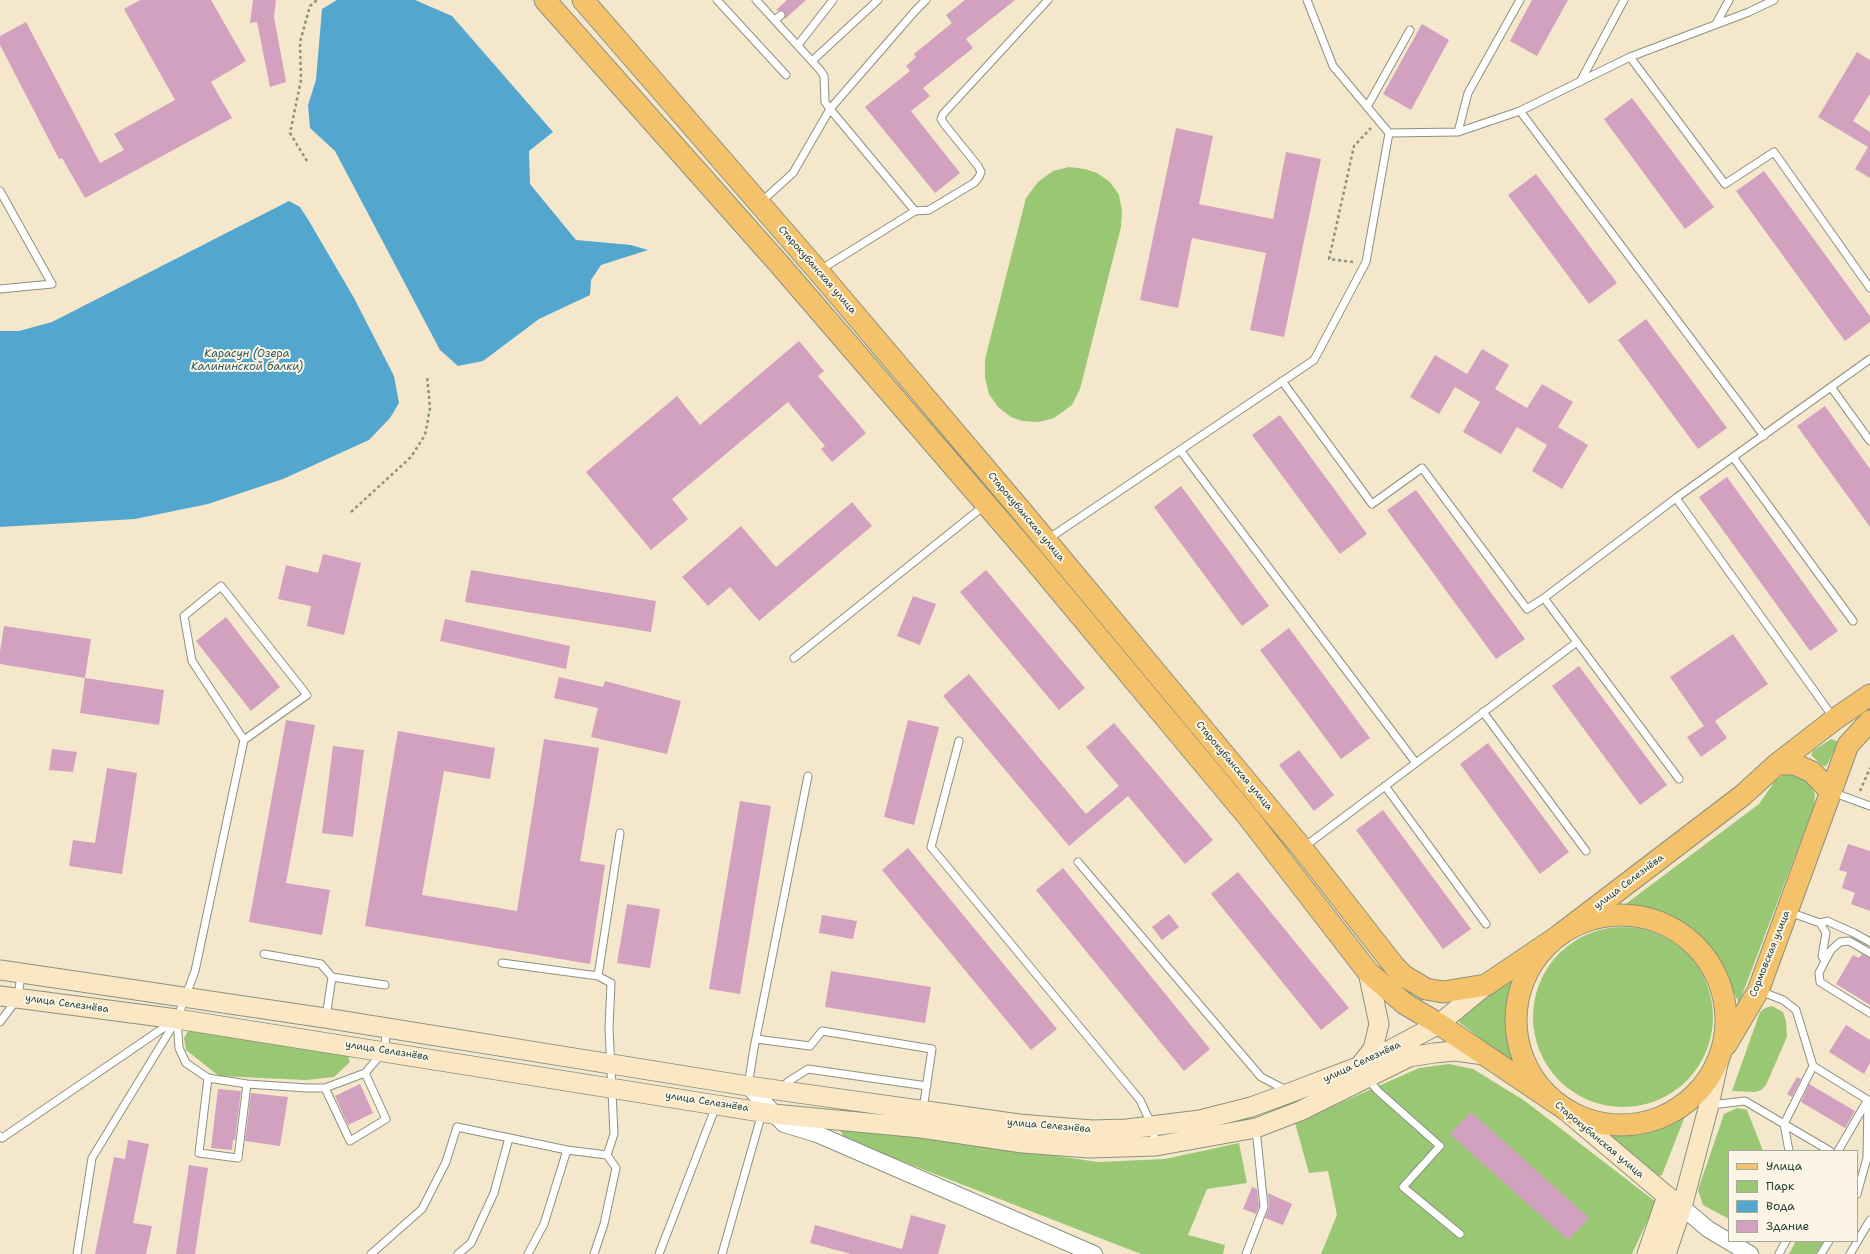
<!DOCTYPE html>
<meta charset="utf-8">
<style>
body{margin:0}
#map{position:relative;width:1870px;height:1254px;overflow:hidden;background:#f5e7cc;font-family:"Shantell Sans",sans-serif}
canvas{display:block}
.legend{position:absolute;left:1728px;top:1150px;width:130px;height:92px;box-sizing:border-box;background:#fcf5e5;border:1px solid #a4ab9e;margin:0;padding:5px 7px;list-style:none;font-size:12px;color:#1f3d34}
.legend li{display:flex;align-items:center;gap:8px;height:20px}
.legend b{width:20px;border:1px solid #a4ab9e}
</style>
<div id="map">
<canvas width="1870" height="1254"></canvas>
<ul class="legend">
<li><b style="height:5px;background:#f4c26a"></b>Улица</li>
<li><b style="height:11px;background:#9ac774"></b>Парк</li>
<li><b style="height:11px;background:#53a6ce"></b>Вода</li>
<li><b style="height:11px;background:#d2a1bf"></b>Здание</li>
</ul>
</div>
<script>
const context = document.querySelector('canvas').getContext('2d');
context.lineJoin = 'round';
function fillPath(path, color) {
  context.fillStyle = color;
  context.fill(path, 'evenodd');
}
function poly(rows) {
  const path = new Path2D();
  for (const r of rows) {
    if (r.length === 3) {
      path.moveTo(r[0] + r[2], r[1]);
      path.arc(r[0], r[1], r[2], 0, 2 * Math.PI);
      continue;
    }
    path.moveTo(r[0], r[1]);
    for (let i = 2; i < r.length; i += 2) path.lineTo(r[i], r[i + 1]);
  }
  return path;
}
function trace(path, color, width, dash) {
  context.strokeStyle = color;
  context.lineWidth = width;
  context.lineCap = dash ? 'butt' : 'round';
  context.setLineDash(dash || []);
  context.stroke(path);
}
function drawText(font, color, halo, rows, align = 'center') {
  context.font = font + ' "Shantell Sans",sans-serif';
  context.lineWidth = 4;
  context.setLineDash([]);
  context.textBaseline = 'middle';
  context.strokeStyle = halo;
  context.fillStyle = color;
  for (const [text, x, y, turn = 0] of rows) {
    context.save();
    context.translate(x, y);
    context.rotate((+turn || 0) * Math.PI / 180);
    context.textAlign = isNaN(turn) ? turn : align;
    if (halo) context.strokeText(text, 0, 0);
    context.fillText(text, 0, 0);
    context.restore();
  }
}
const green = poly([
 [1069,167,1085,169,1097,173,1110,182,1119,195,1122,211,1121,227,1080,389,1072,405,1054,418,1039,422,1022,421,1011,417,998,407,989,394,985,378,985,359,1026,198,1038,182,1053,171],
 [1831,739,1837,741,1837,744,1828,763,1826,766,1823,766,1811,755,1813,751],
 [1792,774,1802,778,1811,785,1815,795,1814,806,1739,1003,1718,961,1705,943,1685,925,1663,912,1632,905,1623,906,1759,804,1775,781,1783,775],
 [1623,1017,90],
 [1517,977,1511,1011,1513,1035,1519,1068,1455,1019],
 [1772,1006,1783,1012,1786,1021,1787,1037,1766,1085,1761,1090,1755,1092,1732,1091,1760,1012,1765,1008],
 [190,1028,346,1050,350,1062,334,1077,306,1080,219,1076,186,1050,184,1038],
 [1449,1064,1473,1069,1525,1101,1656,1202,1632,1254,1321,1254,1337,1215,1328,1171,1309,1173,1295,1123,1419,1068],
 [1737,1108,1747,1110,1763,1151,1729,1151,1729,1219,1703,1205,1698,1190,1724,1114],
 [1680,1114,1685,1116,1662,1175,1657,1176,1606,1138,1610,1130,1648,1127],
 [851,1126,1098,1162,1165,1159,1239,1143,1247,1183,1207,1189,1188,1235,1225,1245,1223,1254,1141,1254,845,1139,839,1128],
 [1796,1241,1824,1241,1816,1254,1789,1254]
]);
const water = poly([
 [337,0,415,0,452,16,553,132,529,151,530,184,576,240,631,245,648,250,601,265,591,280,590,295,539,319,483,361,458,366,440,350,335,151,310,128,308,105,316,80,322,9],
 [289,201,300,207,309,221,354,298,394,376,399,403,390,418,369,440,283,479,208,504,135,519,0,527,0,331,19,331,52,322]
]);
const building = poly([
 [140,0,211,0,246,61,211,82,232,118,85,198,62,158,59,159,0,45,0,36,26,22,100,163,124,150,114,134,175,100,124,9],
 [253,0,276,0,274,17,286,82,270,87,257,22,250,23],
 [787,0,806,0,785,19,785,12,776,10],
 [965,0,1015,0,966,39,973,48,923,88,930,96,911,111,960,173,935,193,865,107,910,71,906,66,916,57,914,54,952,23,946,15],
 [1532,0,1568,0,1537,56,1510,41],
 [1422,24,1449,40,1411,110,1383,94],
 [1857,52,1870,60,1870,94,1853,121,1870,132,1870,178,1855,169,1868,147,1818,117],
 [1632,98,1714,207,1685,229,1604,119],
 [1176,128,1213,136,1199,204,1273,219,1286,152,1321,159,1284,337,1250,330,1266,253,1192,238,1178,308,1140,300],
 [1764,171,1870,316,1870,322,1845,341,1736,191],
 [1536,174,1617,283,1589,304,1508,195],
 [1646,319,1727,428,1698,449,1618,340],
 [799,341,824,371,818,376,866,433,832,462,821,449,825,446,788,402,672,499,688,519,651,550,586,472,677,396,700,425],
 [1482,349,1509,365,1495,389,1527,408,1542,384,1573,402,1558,427,1588,445,1562,489,1532,471,1547,445,1517,427,1501,454,1463,432,1480,402,1455,387,1439,414,1410,397,1435,355,1467,374],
 [1825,406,1870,469,1870,527,1797,426],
 [1280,415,1367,534,1340,554,1252,435],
 [1727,477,1838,631,1810,651,1699,497],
 [1181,486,1269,606,1242,626,1154,507],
 [1416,490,1525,639,1496,659,1387,510],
 [852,502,872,526,759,621,730,587,708,606,682,577,741,526,776,567],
 [323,554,361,563,344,635,307,626,311,606,278,599,286,565,318,573],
 [471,570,656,601,651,632,465,602],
 [986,570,1085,688,1059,710,960,592],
 [913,596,936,604,920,645,897,636],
 [226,617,280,687,251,711,196,641],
 [445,619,570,646,566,669,440,641],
 [4,626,91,639,85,678,0,664,0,652],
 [1289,628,1370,738,1341,759,1260,650],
 [1733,634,1768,684,1715,721,1727,738,1701,757,1687,737,1704,726,1670,677],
 [1579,666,1667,785,1640,805,1552,686],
 [969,674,1086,814,1119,786,1086,747,1114,723,1213,840,1185,864,1128,796,1069,846,943,696],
 [559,677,603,687,605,681,681,701,667,754,591,737,598,708,554,698],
 [85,678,164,690,159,725,80,713],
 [286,720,315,725,286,883,330,890,322,935,249,922],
 [908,720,939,727,914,825,884,817],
 [398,731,495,748,490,779,444,771,422,895,517,911,544,739,599,748,580,861,605,865,590,964,365,926],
 [1488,743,1569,852,1540,874,1460,764],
 [333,746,364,750,353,837,322,833],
 [52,749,77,752,73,772,49,770],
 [1299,750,1334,795,1314,811,1279,765],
 [107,768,137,773,122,874,69,866,73,840,95,843],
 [740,801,771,806,740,994,709,989],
 [1383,810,1471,929,1443,949,1356,830],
 [1848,844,1870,851,1870,911,1851,904,1855,893,1842,888,1847,872,1839,870],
 [908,848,1057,1029,1031,1050,882,870],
 [1063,868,1210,1049,1184,1071,1036,890],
 [1238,872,1349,1008,1321,1030,1211,894],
 [627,904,660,909,650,968,617,963],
 [1169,914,1179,927,1162,940,1152,927],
 [822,915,857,921,853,939,819,933],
 [1862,954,1870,958,1870,1005,1836,984,1853,955,1859,958],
 [831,971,931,987,925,1023,825,1007],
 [1846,1025,1870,1040,1870,1063,1864,1074,1829,1052],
 [1797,1077,1801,1079,1792,1097,1787,1094],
 [360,1084,373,1113,348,1125,335,1096],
 [1809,1084,1855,1111,1845,1128,1801,1102],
 [218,1089,241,1091,235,1140,233,1140,232,1150,211,1148],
 [251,1093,288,1097,280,1146,245,1141],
 [1471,1112,1589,1218,1568,1240,1450,1134],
 [128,1140,149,1144,133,1223,152,1226,146,1254,95,1254,114,1157,125,1159],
 [189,1165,208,1168,195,1254,176,1254],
 [1252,1187,1257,1189,1259,1206,1256,1214,1243,1209],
 [1268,1193,1292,1204,1283,1225,1265,1218,1269,1207],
 [911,1215,946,1225,938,1254,851,1254,810,1243,815,1225,902,1249]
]);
const path = poly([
 [307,161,290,133,301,80,300,42,310,6,317,0],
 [1353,262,1329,259,1354,146,1371,128],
 [351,512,411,457,425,435,430,408,427,375],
 [1860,791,1870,768]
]);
const service = poly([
 [717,0,786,75],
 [756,0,820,70,824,76,825,102,830,109,915,11,926,0],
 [1307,0,1333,66,1389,133],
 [775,20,781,15],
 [1716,24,1729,0],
 [798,45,833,0],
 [1630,57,1725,184,1774,152,1870,288],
 [812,61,878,0],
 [1580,82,1624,0],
 [1367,107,1410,30],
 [1520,111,1764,436],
 [1458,132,1468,93,1520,0],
 [0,191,52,284,0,289],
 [761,202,793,173,830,109,915,211,820,270],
 [915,211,929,210,974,183,979,177,981,172,978,166,945,125,941,119,943,114,1048,0],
 [1282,381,1372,504,1422,468,1527,609,1544,598],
 [1831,387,1870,441],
 [1180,450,1416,763],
 [1733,457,1853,621],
 [1676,498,1833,717],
 [1048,539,1314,360,1366,262,1389,133,1458,132,1520,111,1630,57,1749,12,1774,0],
 [794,658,985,505],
 [1483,712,1586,851],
 [959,741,931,847,1140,1100,1152,1126,1156,1146],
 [1679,779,1544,598,1676,498,1870,359],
 [1385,786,1486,924],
 [1832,792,1870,806],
 [1304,847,1577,642],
 [1078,862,1261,1077,1288,1091],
 [1789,912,1820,923,1827,921,1854,933,1870,942],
 [1820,923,1826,933,1822,956,1825,961,1819,973,1820,982,1870,1013],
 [264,954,321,964,332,977],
 [1825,961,1831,950,1840,942,1849,941,1870,953],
 [502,963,598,976],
 [326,1017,332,977,385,985],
 [177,1019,179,1048,186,1063,208,1078,247,1084,307,1088,325,1088,365,1073,384,1051,387,1029],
 [0,1022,18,998,21,974],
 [756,1039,810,1046,822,1031,932,1049,923,1109],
 [1813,1066,1868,1100,1867,1158,1857,1194],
 [208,1078,199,1153,238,1158,247,1084],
 [1368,1079,1378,1091,1440,1146,1403,1187,1460,1234],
 [748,1086,754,1048,808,776],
 [325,1088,350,1141,386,1119,365,1073],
 [781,1089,789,1081,808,1069,927,1086],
 [1711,1105,1745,1101,1784,1124,1813,1066,1796,1010,1783,1000,1760,991],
 [1784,1124,1830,1151],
 [1784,1124,1789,1151],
 [0,1136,2,1138,172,1022],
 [1838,1151,1867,1101],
 [607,1155,614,1134,609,1028,611,983,598,976,620,833],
 [77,1254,92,1158,177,1019,195,971,244,740,307,695,221,586,184,616,192,661,244,740],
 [371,1254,422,1209,446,1162,457,1127,567,1150,607,1155,616,1168,604,1224,594,1254],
 [458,1254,471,1243,494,1193,509,1138],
 [528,1254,544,1224,567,1150],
 [659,1254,716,1106],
 [722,1254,762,1113],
 [1246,1254,1264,1207,1256,1129],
 [1779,1254,1786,1241],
 [1821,1254,1829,1241],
 [1850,1254,1870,1220]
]);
const tertiary = poly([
 [748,1086,784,1124,817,1134,1094,1254],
 [1682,1207,1708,1229,1750,1254]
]);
const secondary = poly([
 [0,970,325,1018,748,1086,1019,1124,1092,1130,1127,1129,1200,1120,1251,1107,1292,1092,1360,1066,1439,1024,1486,985],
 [0,996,177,1019,773,1114,921,1128,1023,1143,1089,1148,1156,1146,1256,1128,1300,1111,1409,1057,1434,1053,1455,1051,1484,1055],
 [1362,1063,1373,1049,1379,1024,1368,972],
 [1559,1105,1667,1196,1682,1207],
 [1647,1254,1667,1196],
 [1666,1254,1682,1207,1709,1105,1720,1055]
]);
const primary = poly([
 [545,0,780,265,1029,554,1249,818,1368,972,1405,1004,1439,1024,1559,1105],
 [583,0,818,271,1024,514,1302,848,1395,967,1404,976,1426,989,1443,992,1486,985,1557,937,1743,795,1777,764,1835,719,1870,695],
 [1777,764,1794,764,1812,772,1830,791],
 [1621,1020,105],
 [1726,1045,1758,991,1848,745,1870,721]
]);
const streetNames = [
 ["Старокубанская улица",817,270,49],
 ["Старокубанская улица",1026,517,50],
 ["Старокубанская улица",1234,766,50],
 ["улица Селезнёва",1629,882,-37],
 ["Сормовская улица",1770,954,-68],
 ["улица Селезнёва",67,1004,8],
 ["улица Селезнёва",387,1051,9],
 ["улица Селезнёва",1362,1062,-25],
 ["улица Селезнёва",707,1102,9],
 ["улица Селезнёва",1049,1126,5],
 ["Старокубанская улица",1599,1140,40]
];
const waterNames = [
 ["Карасун (Озера",247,354],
 ["Калининской балки)",247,367]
];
fillPath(green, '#9ac774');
fillPath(water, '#53a6ce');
fillPath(building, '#d2a1bf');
trace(service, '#8a9280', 9);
trace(tertiary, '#8a9280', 18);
trace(secondary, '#8a9280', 21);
trace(primary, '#8a9280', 23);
trace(path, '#8a9280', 2.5, [3, 3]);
trace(service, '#fff', 7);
trace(tertiary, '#fff', 16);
trace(secondary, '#fbe7c3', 19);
trace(primary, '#f4c26a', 21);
drawText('10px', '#1f3d34', '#fcf5e5', streetNames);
drawText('italic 11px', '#2f5c62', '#fcf5e5', waterNames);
</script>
